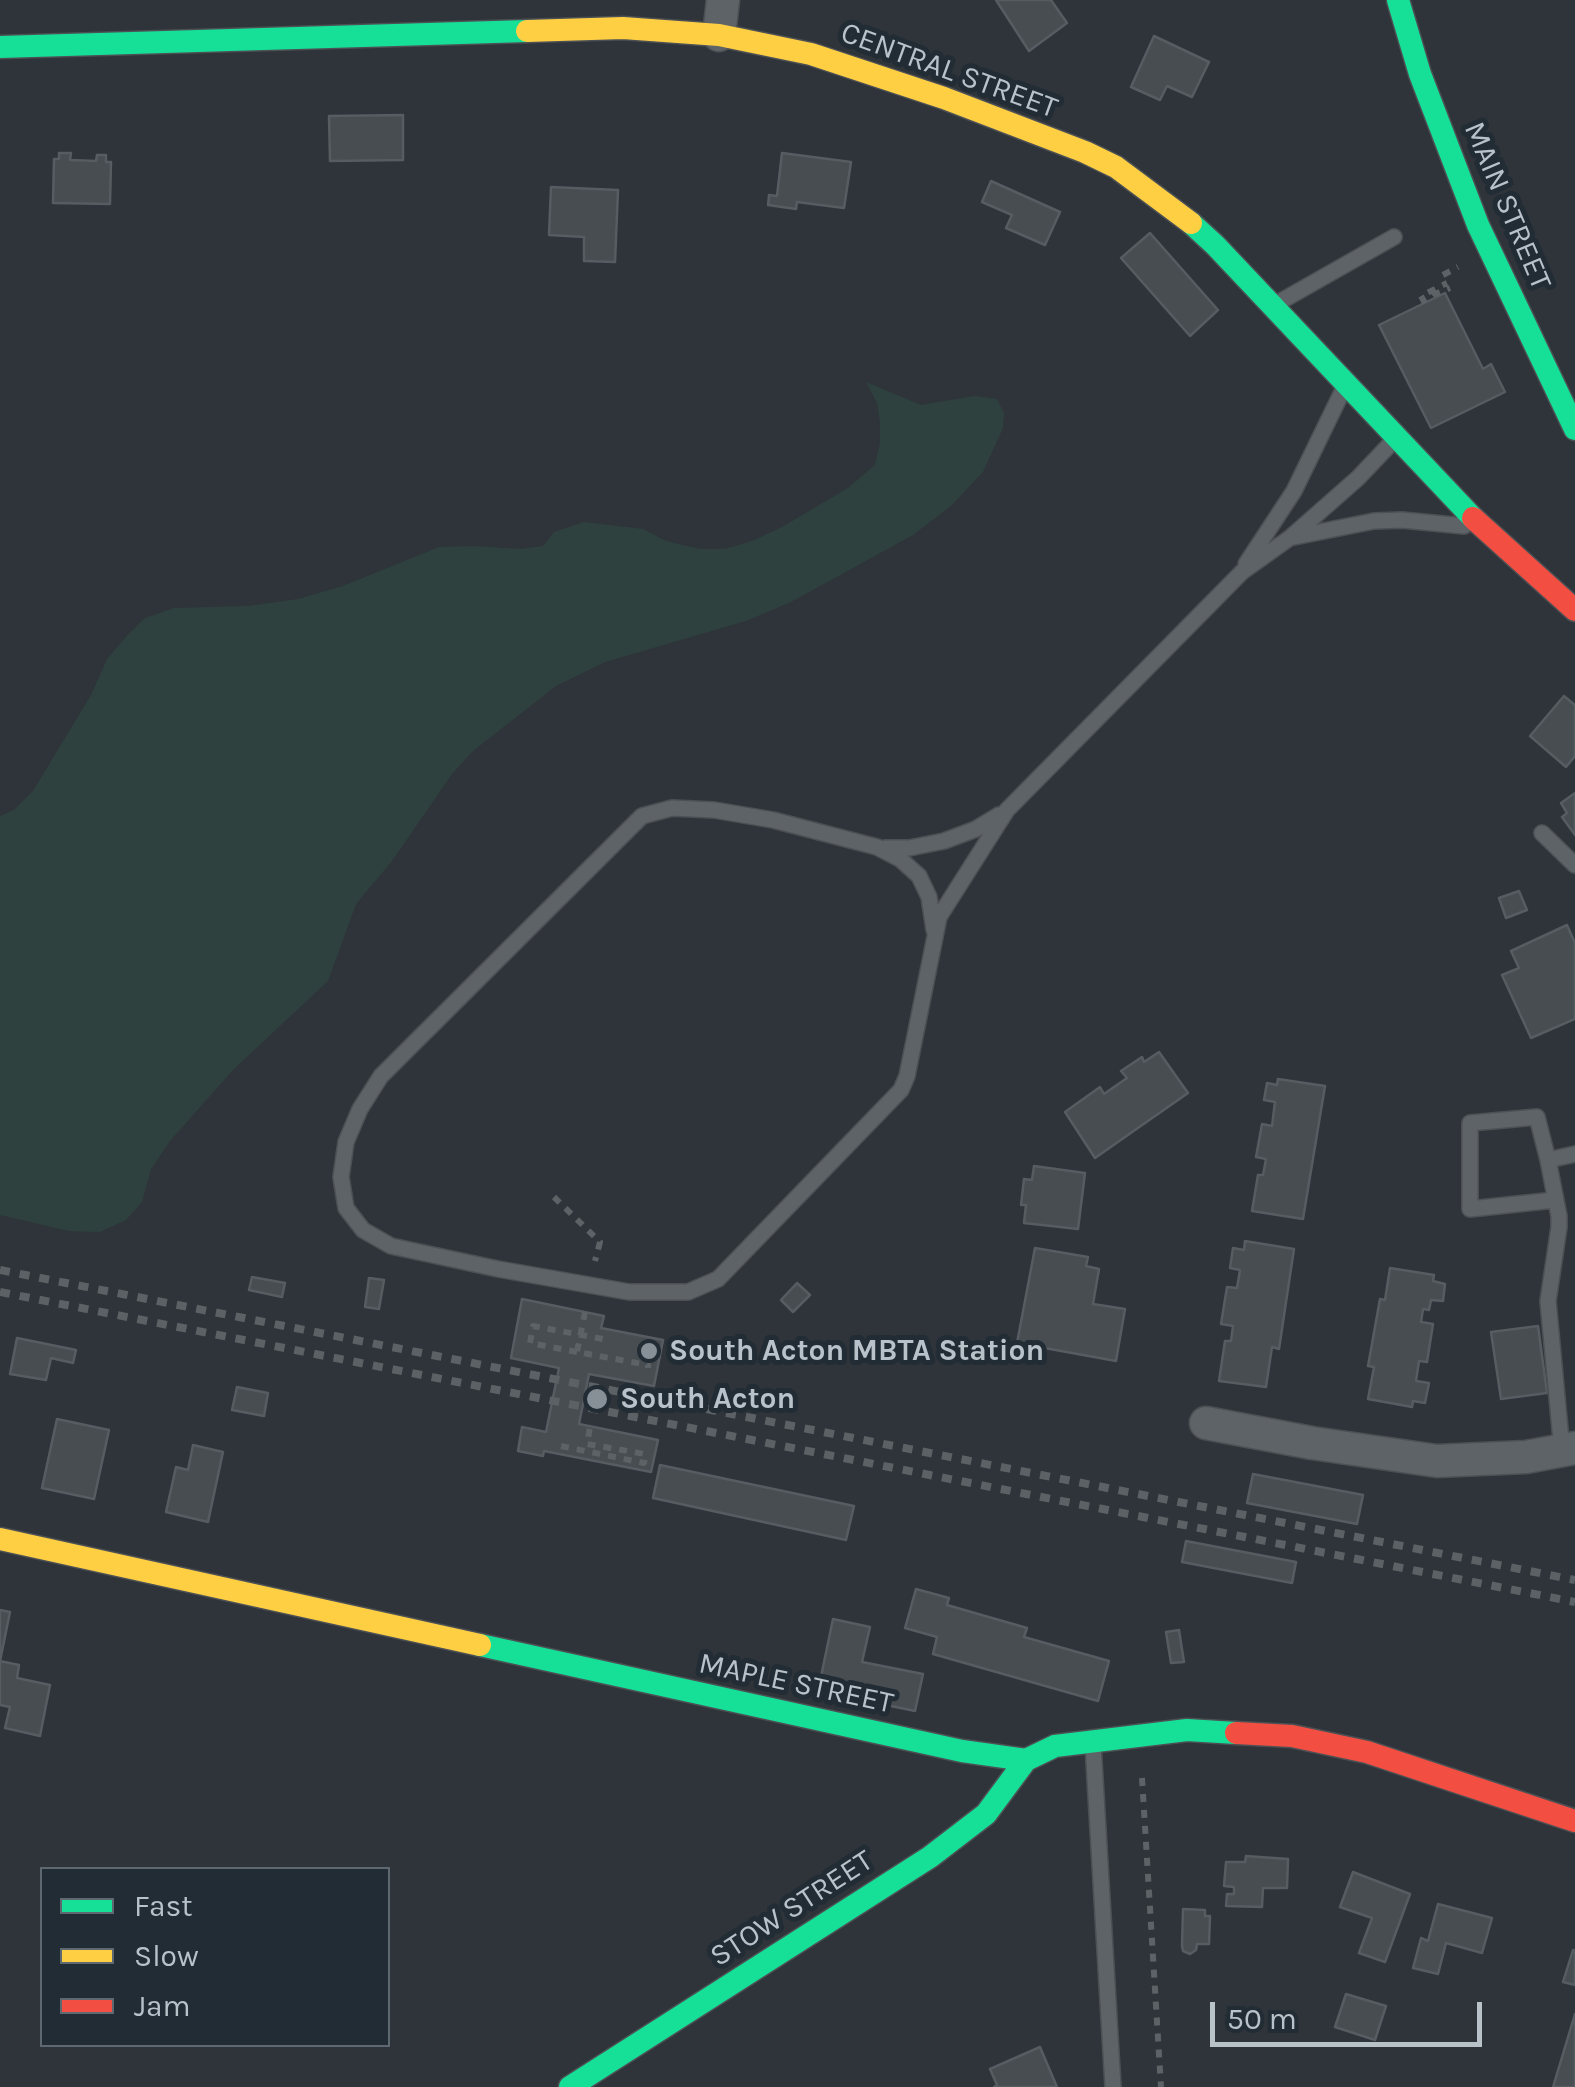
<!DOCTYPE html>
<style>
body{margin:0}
#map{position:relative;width:1575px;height:2087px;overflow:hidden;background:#2e3439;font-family:Karla,sans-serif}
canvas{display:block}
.legend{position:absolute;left:40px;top:1867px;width:350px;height:180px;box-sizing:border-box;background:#222c34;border:2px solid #5e6870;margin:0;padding:12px 18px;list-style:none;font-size:30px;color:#b9c2c9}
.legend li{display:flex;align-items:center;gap:20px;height:50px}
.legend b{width:50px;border:2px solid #5e6870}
.scale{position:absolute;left:1210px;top:2002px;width:272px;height:45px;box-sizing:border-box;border:5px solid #b9c2c9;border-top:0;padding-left:12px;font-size:30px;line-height:35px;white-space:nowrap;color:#b9c2c9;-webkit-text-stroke:8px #222c34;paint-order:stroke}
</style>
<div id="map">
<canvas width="1575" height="2087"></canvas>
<ul class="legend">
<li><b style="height:12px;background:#16e098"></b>Fast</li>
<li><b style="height:12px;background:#ffcf43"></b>Slow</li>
<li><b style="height:12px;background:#f24e42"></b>Jam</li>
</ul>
<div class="scale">50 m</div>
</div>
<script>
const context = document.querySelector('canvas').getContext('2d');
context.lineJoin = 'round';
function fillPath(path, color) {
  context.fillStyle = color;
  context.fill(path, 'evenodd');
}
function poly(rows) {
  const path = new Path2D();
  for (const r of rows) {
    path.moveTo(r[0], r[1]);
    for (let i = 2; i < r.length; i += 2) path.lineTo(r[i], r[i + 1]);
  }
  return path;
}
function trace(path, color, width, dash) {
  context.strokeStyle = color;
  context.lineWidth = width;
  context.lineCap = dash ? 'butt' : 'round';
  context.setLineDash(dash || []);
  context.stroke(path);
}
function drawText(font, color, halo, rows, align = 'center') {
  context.font = font + ' Karla,sans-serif';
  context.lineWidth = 10;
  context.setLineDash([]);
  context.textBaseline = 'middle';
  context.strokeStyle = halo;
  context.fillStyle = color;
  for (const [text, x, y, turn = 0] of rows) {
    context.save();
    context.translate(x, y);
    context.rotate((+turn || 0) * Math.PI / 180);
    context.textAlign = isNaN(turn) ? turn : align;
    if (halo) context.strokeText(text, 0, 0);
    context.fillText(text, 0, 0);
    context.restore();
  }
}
const green = poly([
 [866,382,921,405,974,396,997,399,1004,413,1003,428,983,472,951,506,913,535,791,602,746,621,605,662,556,686,473,751,452,774,392,861,356,904,328,981,233,1070,170,1141,151,1169,142,1202,126,1220,100,1232,69,1231,0,1215,0,816,14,810,33,791,91,695,107,659,125,638,145,618,174,608,248,606,298,599,343,586,439,547,473,546,520,549,543,546,554,532,584,522,643,529,666,541,700,549,725,549,752,541,782,527,848,488,875,465,880,443,880,422,877,403]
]);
const building = poly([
 [996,0,1051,0,1067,23,1029,51,996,0],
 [1154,36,1209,62,1192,97,1167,86,1160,100,1131,87,1154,36],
 [403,115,403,160,330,161,329,116,403,115],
 [59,153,71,153,70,160,96,161,97,155,106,155,106,162,111,162,110,204,53,203,54,159,59,159,59,153],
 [782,153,851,162,844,208,797,202,796,209,768,205,769,195,777,196,782,153],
 [991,181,1060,212,1045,245,1006,228,1012,215,982,202,991,181],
 [551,187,618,190,615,262,584,261,584,237,549,235,551,187],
 [1150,233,1218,310,1190,336,1121,258,1150,233],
 [1445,293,1483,369,1491,364,1505,392,1431,428,1379,325,1445,293],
 [1564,696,1575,705,1575,756,1566,767,1530,736,1564,696],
 [1575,793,1575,835,1562,817,1567,813,1561,803,1575,793],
 [1519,891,1527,910,1506,918,1499,898,1519,891],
 [1567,925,1575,943,1575,1019,1531,1038,1502,975,1519,968,1511,951,1567,925],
 [1159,1052,1188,1093,1095,1158,1065,1112,1100,1087,1104,1094,1127,1078,1121,1071,1142,1057,1144,1062,1159,1052],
 [1278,1079,1325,1086,1303,1219,1252,1211,1258,1175,1263,1175,1266,1159,1256,1157,1262,1124,1272,1126,1275,1102,1264,1100,1267,1083,1277,1085,1278,1079],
 [1034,1166,1085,1173,1078,1229,1024,1223,1026,1205,1021,1205,1024,1179,1032,1180,1034,1166],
 [1245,1241,1294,1249,1279,1349,1272,1347,1266,1387,1219,1381,1225,1341,1231,1341,1233,1326,1221,1324,1227,1287,1237,1288,1240,1270,1230,1268,1233,1248,1244,1250,1245,1241],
 [1035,1248,1088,1257,1086,1266,1099,1269,1093,1304,1125,1309,1116,1361,1017,1343,1035,1248],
 [1390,1268,1434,1275,1433,1281,1445,1284,1443,1301,1431,1300,1429,1310,1423,1309,1421,1322,1433,1324,1427,1362,1419,1361,1416,1381,1429,1383,1425,1403,1413,1401,1412,1407,1368,1399,1374,1367,1368,1366,1380,1299,1385,1300,1390,1268],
 [252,1277,285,1283,282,1297,249,1290,252,1277],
 [369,1278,384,1280,379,1309,365,1307,369,1278],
 [797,1283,810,1295,793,1312,781,1300,797,1283],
 [522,1299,604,1316,601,1328,663,1340,654,1386,589,1374,579,1424,658,1440,651,1472,544,1451,543,1456,518,1451,522,1427,546,1432,559,1368,511,1358,522,1299],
 [1538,1326,1547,1393,1501,1399,1491,1332,1538,1326],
 [17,1338,76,1350,73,1363,51,1358,46,1380,10,1374,17,1338],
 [237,1387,268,1393,264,1416,232,1410,237,1387],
 [57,1419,109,1430,94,1499,42,1488,57,1419],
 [193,1445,223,1452,208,1522,166,1512,176,1467,188,1470,193,1445],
 [660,1465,854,1506,846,1540,653,1498,660,1465],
 [1253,1474,1363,1495,1357,1524,1247,1503,1253,1474],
 [1186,1541,1296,1562,1292,1583,1182,1562,1186,1541],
 [916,1589,949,1598,947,1605,1027,1628,1024,1637,1109,1661,1098,1701,933,1654,937,1637,905,1628,916,1589],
 [0,1610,10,1612,0,1661,0,1610],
 [833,1619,870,1627,862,1662,923,1674,915,1711,818,1691,833,1619],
 [1179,1630,1184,1662,1171,1663,1166,1632,1179,1630],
 [0,1661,19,1665,17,1678,50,1685,40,1736,5,1728,10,1707,0,1705,0,1661],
 [1246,1856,1288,1859,1287,1888,1263,1888,1262,1907,1226,1906,1227,1894,1234,1894,1234,1887,1224,1886,1226,1862,1245,1862,1246,1856],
 [1353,1872,1410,1894,1385,1962,1359,1953,1372,1918,1340,1907,1353,1872],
 [1438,1904,1492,1918,1482,1953,1446,1943,1438,1974,1413,1968,1421,1938,1428,1941,1438,1904],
 [1183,1909,1205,1910,1205,1916,1210,1916,1209,1944,1197,1944,1196,1950,1190,1954,1183,1951,1182,1946,1183,1909],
 [1573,1950,1575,1951,1575,1985,1563,1982,1573,1950],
 [1346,1994,1386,2006,1375,2040,1335,2027,1346,1994],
 [1575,2014,1575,2087,1553,2087,1575,2014],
 [1040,2047,1057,2087,994,2087,997,2085,990,2069,1040,2047]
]);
const path = poly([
 [1443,275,1458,267],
 [1437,296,1435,294,1450,288],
 [1425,303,1421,296,1447,283],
 [554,1197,600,1242,595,1261],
 [585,1312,577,1352,648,1365,648,1368],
 [577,1352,530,1343,533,1326,603,1339],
 [561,1446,644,1463,645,1454,587,1444,590,1427],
 [1142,1778,1161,2087]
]);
const lane = poly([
 [1276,304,1394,237],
 [1294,537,1374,521,1402,520,1464,526],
 [1246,564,1294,491,1344,388],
 [1542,833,1575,865],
 [885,848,909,848,944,841,976,829,999,815],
 [934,930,929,897,919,876,900,859,877,847,773,820,714,810,672,808,642,816,381,1076,360,1109,346,1142,341,1177,346,1208,363,1230,391,1246,498,1269,629,1292,688,1292,718,1279,901,1090,907,1076,939,917,1007,810,1242,572,1291,537,1358,478,1395,439],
 [1548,1160,1575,1154],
 [1555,1200,1470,1209,1470,1123,1537,1117,1548,1160,1559,1216,1559,1227,1548,1301,1562,1451],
 [1093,1744,1113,2087]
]);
const street = poly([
 [719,35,723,0],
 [1206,1423,1312,1443,1437,1461,1526,1457,1575,1448]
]);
const fast = poly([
 [1398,0,1420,74,1478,225,1575,429],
 [0,47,527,31],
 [1191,223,1215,245,1473,518],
 [480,1645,962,1751,1026,1760],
 [570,2087,930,1857,986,1814,1026,1760,1055,1746,1187,1730,1236,1733]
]);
const slow = poly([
 [527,31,623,28,719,35,811,54,944,98,1085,152,1116,167,1191,223],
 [0,1539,480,1645]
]);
const jam = poly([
 [1473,518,1575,610],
 [1236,1733,1292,1736,1367,1752,1575,1821]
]);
const rail = poly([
 [0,1270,1575,1580],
 [0,1292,1575,1602]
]);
const markers = [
 [649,1351,10,"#889097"],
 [597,1399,12,"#889097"]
];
const streetNames = [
 ["CENTRAL STREET",949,71,20],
 ["MAIN STREET",1507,206,67],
 ["MAPLE STREET",796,1684,12],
 ["STOW STREET",792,1909,-33]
];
const poiNames = [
 ["South Acton MBTA Station",669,1351],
 ["South Acton",620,1399]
];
fillPath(green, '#2e413f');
fillPath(building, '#474d51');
trace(building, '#565c61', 2.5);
trace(lane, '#4c5054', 18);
trace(street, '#4c5054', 35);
trace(fast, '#4c5054', 25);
trace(slow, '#4c5054', 25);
trace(jam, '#4c5054', 25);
trace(path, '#5c6265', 6, [8, 8]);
trace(lane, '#5e6367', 15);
trace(street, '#5e6367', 32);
trace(fast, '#16e098', 22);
trace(slow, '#ffcf43', 22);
trace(jam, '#f24e42', 22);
trace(rail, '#5c6165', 8, [10, 10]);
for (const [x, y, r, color] of markers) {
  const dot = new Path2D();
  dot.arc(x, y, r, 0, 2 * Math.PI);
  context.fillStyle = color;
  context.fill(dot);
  trace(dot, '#222c34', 4);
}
drawText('30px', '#b9c2c9', '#222c34', streetNames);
drawText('bold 30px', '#b9c2c9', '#222c34', poiNames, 'left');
</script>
